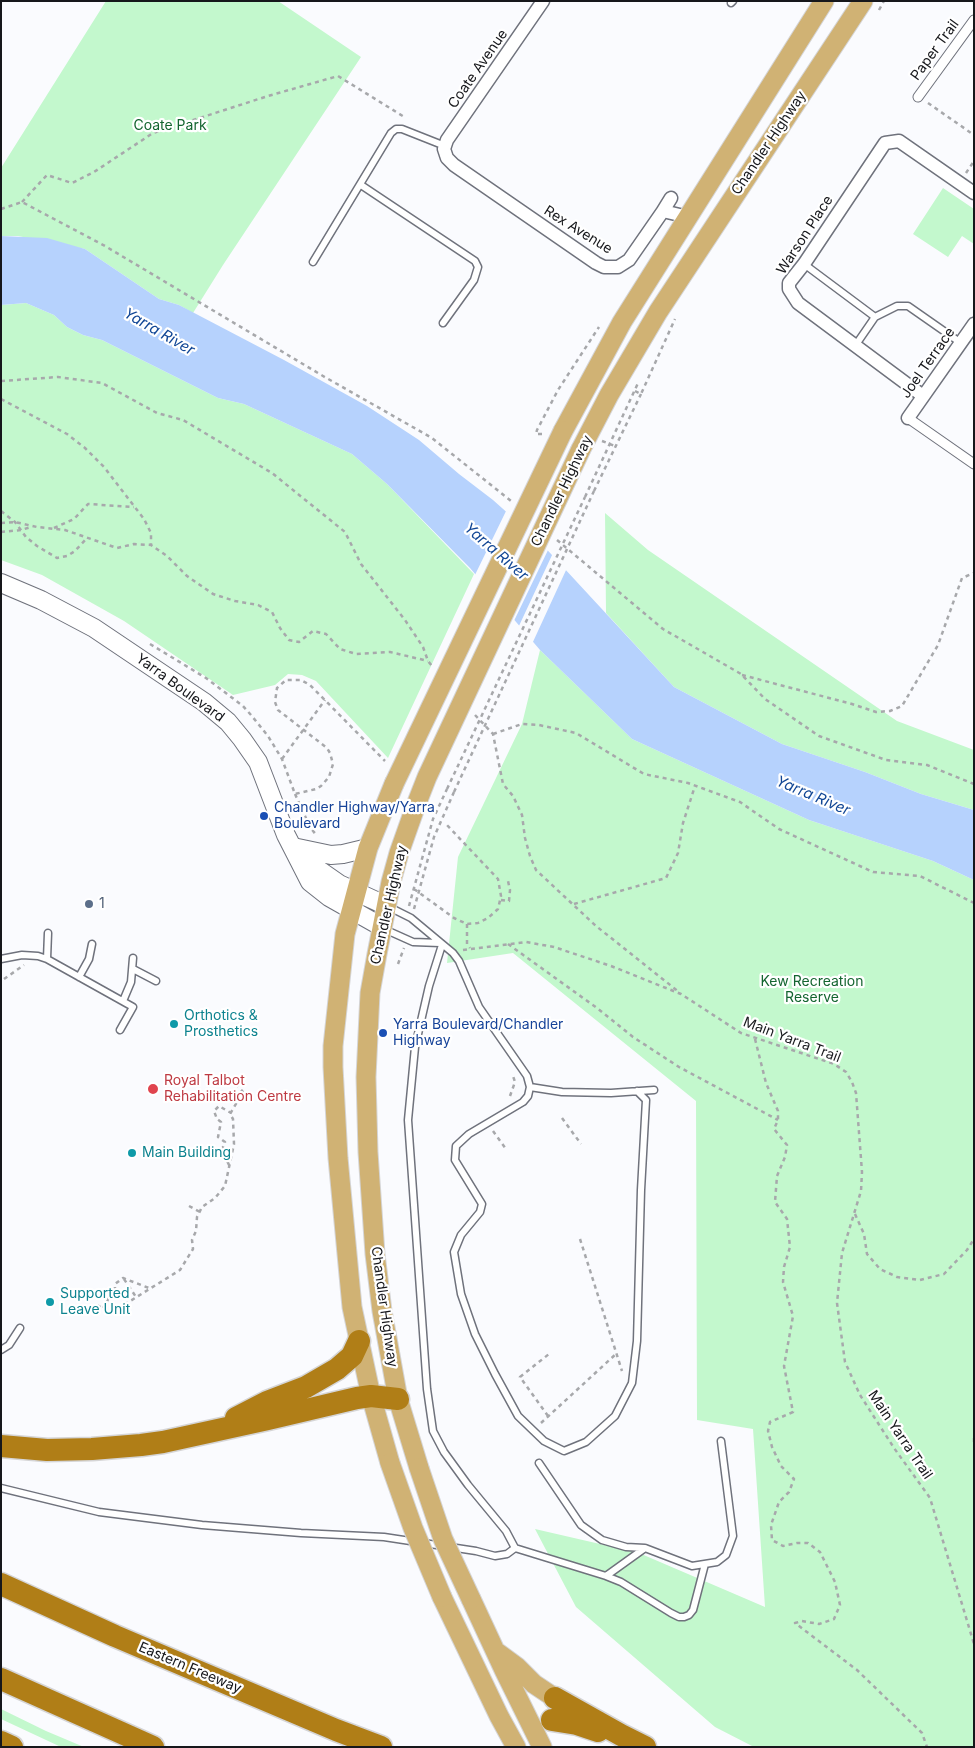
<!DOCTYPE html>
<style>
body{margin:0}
#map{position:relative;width:975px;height:1748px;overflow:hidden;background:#fafbfe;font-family:Inter,sans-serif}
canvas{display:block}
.frame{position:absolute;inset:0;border:2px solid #16171b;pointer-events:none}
</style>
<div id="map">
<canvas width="975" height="1748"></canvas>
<div class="frame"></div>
</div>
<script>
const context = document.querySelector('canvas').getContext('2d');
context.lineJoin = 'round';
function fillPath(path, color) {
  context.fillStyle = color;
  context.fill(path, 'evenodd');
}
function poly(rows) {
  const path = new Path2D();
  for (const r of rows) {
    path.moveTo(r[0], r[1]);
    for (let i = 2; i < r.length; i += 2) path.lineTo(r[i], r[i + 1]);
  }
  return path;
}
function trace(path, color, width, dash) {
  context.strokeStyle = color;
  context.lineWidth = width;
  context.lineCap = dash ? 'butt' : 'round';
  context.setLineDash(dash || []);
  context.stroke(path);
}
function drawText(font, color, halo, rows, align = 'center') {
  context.font = font + ' Inter,sans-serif';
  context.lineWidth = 4.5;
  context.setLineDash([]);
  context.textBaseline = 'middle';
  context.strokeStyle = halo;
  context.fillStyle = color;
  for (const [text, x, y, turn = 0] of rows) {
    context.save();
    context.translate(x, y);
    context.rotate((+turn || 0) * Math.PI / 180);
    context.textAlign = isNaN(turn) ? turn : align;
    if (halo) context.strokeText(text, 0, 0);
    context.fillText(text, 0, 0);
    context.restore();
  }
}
const green = poly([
 [106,1,278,1,361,57,223,265,193,313,179,305,159,299,85,249,18,236,1,236,1,168],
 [943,188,974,209,974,244,962,236,948,257,913,234],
 [26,303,54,315,67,327,83,335,102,340,218,398,244,404,352,454,387,484,474,574,388,758,316,681,302,675,288,674,275,685,233,695,124,621,42,575,1,560,1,305],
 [605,513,648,550,897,721,974,750,974,810,921,794,865,772,782,744,674,687,606,613],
 [540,650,632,739,809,820,933,861,974,880,974,1747,754,1747,715,1727,576,1607,535,1529,639,1553,765,1607,753,1429,697,1420,696,1101,513,953,447,963,458,857,522,724],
 [1,1709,46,1731,84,1747,61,1747,1,1719]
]);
const water = poly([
 [1,236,47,238,85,249,159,299,179,305,284,360,367,406,419,440,459,474,493,500,539,541,674,687,782,744,865,772,921,794,974,810,974,880,933,861,809,820,632,739,540,650,470,568,387,484,352,454,244,404,218,398,102,340,83,335,67,327,54,315,26,303,1,305]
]);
const pier = poly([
 [507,509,549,548,513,623,474,577],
 [553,553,567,568,532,644,518,628]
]);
const path = poly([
 [879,10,884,1],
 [928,103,974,135],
 [966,173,974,161],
 [22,202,47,175,72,183,94,172,153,133,268,96,338,76,406,118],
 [1,209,22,202,105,246,323,376,432,438,511,501],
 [1,381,58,377,102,383,157,413,183,420,272,473,345,532,361,564,405,620,423,647,428,661,432,666],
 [635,391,641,394,675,319],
 [1,399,67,434,85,448,104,467,144,519,151,533,151,545],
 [542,434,536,434,537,430,558,390,599,327],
 [602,441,615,446],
 [594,491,641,394],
 [585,497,639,381],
 [1,511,15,522,26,537,37,546,57,558,67,556,75,551,87,538],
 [1,523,15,522,37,527,65,530,117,548,134,544,151,545,167,556,187,576,213,594,235,601,258,605,272,612,280,628,289,640,299,642,313,631,326,634,340,649,356,654,390,652,428,661],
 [54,528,74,519,88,504,134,507],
 [1,532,21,530,31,527],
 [557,540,663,629,741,674,765,699,819,736,886,760,927,765,974,784],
 [150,644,206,678,243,706,251,715,268,736,282,759,295,794,316,789,321,786,329,777,333,764,330,753,327,748,278,710,275,702,277,688,286,680,301,680,310,685,385,761],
 [742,675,852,704,876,712,890,711,902,706,938,645,962,578,974,573],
 [475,715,493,734,503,784,513,796,522,815,525,838,530,856,536,870,596,926,679,992],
 [493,734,522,724,539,725,576,733,644,774,688,783,740,802,779,829,873,872,920,876,974,903],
 [282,759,325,700],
 [295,794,310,827,317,836],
 [414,889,454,918,467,924,478,923,488,918,498,909,501,896,498,879,446,824],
 [501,900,509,901,510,890,508,881],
 [574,904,666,878,678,853,683,823,695,786],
 [409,906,433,819,447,789],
 [414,909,434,837,454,792],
 [467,924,467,944,470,948],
 [508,944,597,1008,633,1037,679,1067,778,1120],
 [463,950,526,942,554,947,611,966,681,994,741,1033,834,1064,846,1072,852,1082,856,1093,862,1172,861,1191,842,1253,837,1303,845,1362,860,1395,894,1448,930,1498,974,1644],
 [398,964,404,948],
 [4,979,24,965],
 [755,1039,766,1083,778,1111,778,1120,774,1129,787,1145,785,1157,777,1176,775,1202,787,1219,790,1247,784,1267,783,1282,793,1316,784,1366,793,1412,770,1422,768,1431,772,1447,781,1466,794,1479,789,1492,779,1502,771,1525,772,1540,783,1546,797,1543,808,1543,820,1552,835,1582,840,1605,834,1619,819,1624,802,1621,795,1623,857,1670,922,1733,927,1747],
 [510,1096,515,1082,513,1076],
 [562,1118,581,1144],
 [493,1131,506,1149],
 [229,1165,224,1154,223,1147,225,1142,218,1137,221,1122,217,1119,214,1111,219,1106,231,1113],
 [189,1206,200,1212],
 [855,1214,864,1234,867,1254,880,1269,897,1277,920,1280,944,1274,967,1250,974,1239],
 [580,1239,622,1371],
 [124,1279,136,1297],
 [97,1305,111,1313,180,1270,193,1249,192,1240,196,1231,197,1217,202,1207,215,1198,225,1186,234,1144,233,1119,230,1114,243,1092,238,1086],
 [103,1308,110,1296,115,1296,115,1284,123,1278,149,1288],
 [548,1416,520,1377,549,1354],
 [541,1423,617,1353],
 [974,1438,974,1444]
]);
const service = poly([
 [731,3,733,1],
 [361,185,475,261,478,267,474,280,443,323],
 [313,262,391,133,396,129,402,129,445,146],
 [804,264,875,317,855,346],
 [875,317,897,306,908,306,961,343],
 [387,906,411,918,453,953,459,961,479,1007,527,1076,530,1087,562,1092,611,1093,654,1090],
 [384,929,413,942,440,943],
 [1,959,22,955,38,956,47,959,133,1007,120,1030],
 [47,959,48,933],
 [133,969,156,981],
 [79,977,89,959,92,944],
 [123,1001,131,982,133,958],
 [530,1087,528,1096,523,1102,469,1134,456,1146,455,1160,482,1204,480,1212,461,1235,454,1252,461,1294,475,1334,495,1374,518,1416,544,1441,564,1451,586,1442,615,1416,632,1383,637,1341,641,1190,646,1100,637,1091],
 [1,1350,9,1345,20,1328],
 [539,1463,581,1525,602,1540,626,1547,645,1548],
 [1,1488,99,1512,202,1525,301,1533,384,1537,476,1551,495,1556,507,1554,515,1548,506,1531,468,1485,444,1452,433,1431,427,1389,408,1120,415,1047,429,986,442,945],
 [515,1548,606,1576,645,1548,692,1566,717,1562,726,1555,733,1536,721,1441],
 [606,1576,621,1582,671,1613,679,1617,684,1617,689,1615,693,1610,705,1564]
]);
const pedestrian = poly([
 [918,97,974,20],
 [908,418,974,464]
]);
const minor = poly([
 [543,1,447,140,444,149,447,158,454,165,596,263,604,267,618,267,629,260,663,211,688,217],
 [663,211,671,198],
 [923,396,798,303,789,289,789,283,804,264,885,143,899,141,974,193],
 [908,418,974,324]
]);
const secondary = poly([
 [1,583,41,600,94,628,204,702,228,722,242,739,258,762,286,835,310,882,329,897,382,927],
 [293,847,331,855,343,854,368,848],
 [296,854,339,884,387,906]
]);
const primary = poly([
 [563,431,622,322,824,1],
 [581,449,609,395,658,312,863,1],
 [416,805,399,853,391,882,377,954,370,993,366,1077,368,1152,375,1254,382,1311,398,1399,419,1468],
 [390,1463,371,1396,352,1307,338,1158,333,1067,333,1046,345,934,368,848,394,784],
 [442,1597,499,1716,516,1747],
 [471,1599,504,1670,542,1747],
 [498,1653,517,1667,534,1684,555,1698]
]);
const motorway = poly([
 [236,1418,267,1402,306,1387,337,1369,352,1356,359,1341],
 [1,1446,47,1450,92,1449,141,1445,163,1442,268,1419,357,1398,371,1396,398,1399],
 [1,1584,115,1636,336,1730,381,1747],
 [1,1679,153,1747],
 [555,1698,621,1735,645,1747],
 [552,1720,577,1724,598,1731],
 [1,1742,12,1747]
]);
const pathBridge = poly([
 [447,789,585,497],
 [454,792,594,491]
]);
const primaryBridge = poly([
 [394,784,563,431],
 [416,805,427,777,581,449],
 [390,1463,413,1528,442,1597],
 [419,1468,443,1539,471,1599]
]);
const markers = [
 [264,816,5,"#1a4fb4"],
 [89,904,5,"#5c6f8a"],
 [174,1024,5,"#0f9aa8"],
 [383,1033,5,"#1a4fb4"],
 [153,1089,6,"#e0444e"],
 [132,1153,5,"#0f9aa8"],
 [50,1302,5,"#0f9aa8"]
];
const streetNames = [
 ["Paper Trail",935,50,-54],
 ["Coate Avenue",478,69,-55],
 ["Chandler Highway",769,143,-56],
 ["Rex Avenue",578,230,32],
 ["Warson Place",805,235,-57],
 ["Joel Terrace",928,363,-55],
 ["Chandler Highway",562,491,-64],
 ["Yarra Boulevard",180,688,36],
 ["Chandler Highway",389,905,-77],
 ["Main Yarra Trail",792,1040,21],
 ["Chandler Highway",384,1307,82],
 ["Main Yarra Trail",900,1435,56],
 ["Eastern Freeway",190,1668,23]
];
const parkNames = [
 ["Coate Park",170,126],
 ["Kew Recreation",812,982],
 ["Reserve",812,998]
];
const transitNames = [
 ["Chandler Highway/Yarra",274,808],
 ["Boulevard",274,824],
 ["Yarra Boulevard/Chandler",393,1025],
 ["Highway",393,1041]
];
const serviceNames = [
 ["1",99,904]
];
const cultureNames = [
 ["Orthotics &",184,1016],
 ["Prosthetics",184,1032],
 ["Main Building",142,1153],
 ["Supported",60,1294],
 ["Leave Unit",60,1310]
];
const healthNames = [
 ["Royal Talbot",164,1081],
 ["Rehabilitation Centre",164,1097]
];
const waterNames = [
 ["Yarra River",159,332,30],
 ["Yarra River",496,552,41],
 ["Yarra River",813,796,23]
];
fillPath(green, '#c3f8cd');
fillPath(water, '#b6d2fd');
fillPath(pier, '#fafbfe');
trace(service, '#6f727c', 9);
trace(pedestrian, '#6f727c', 11);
trace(minor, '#6f727c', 15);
trace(secondary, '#6f727c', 20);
trace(primary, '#d5d5d6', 21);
trace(motorway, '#d5d5d6', 25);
trace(path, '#a7a8ab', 2.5, [4, 4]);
trace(service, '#fff', 6);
trace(pedestrian, '#fff', 9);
trace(minor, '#fff', 12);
trace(secondary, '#fff', 18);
trace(primary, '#d0b274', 19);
trace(motorway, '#b07e17', 22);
trace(primaryBridge, '#d5d5d6', 21, []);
trace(pathBridge, '#a7a8ab', 2.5, [4, 4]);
trace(primaryBridge, '#d0b274', 19);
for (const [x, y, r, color] of markers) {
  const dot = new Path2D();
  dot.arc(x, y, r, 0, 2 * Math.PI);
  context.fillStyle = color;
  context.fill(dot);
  trace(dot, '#fff', 2);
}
drawText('14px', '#16171b', '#fff', streetNames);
drawText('14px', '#146530', '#fff', parkNames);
drawText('14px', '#164399', '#fff', transitNames, 'left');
drawText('14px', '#4e5e75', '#fff', serviceNames, 'left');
drawText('14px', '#0d838f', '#fff', cultureNames, 'left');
drawText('14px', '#be3a42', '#fff', healthNames, 'left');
drawText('italic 15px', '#114695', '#fff', waterNames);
</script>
